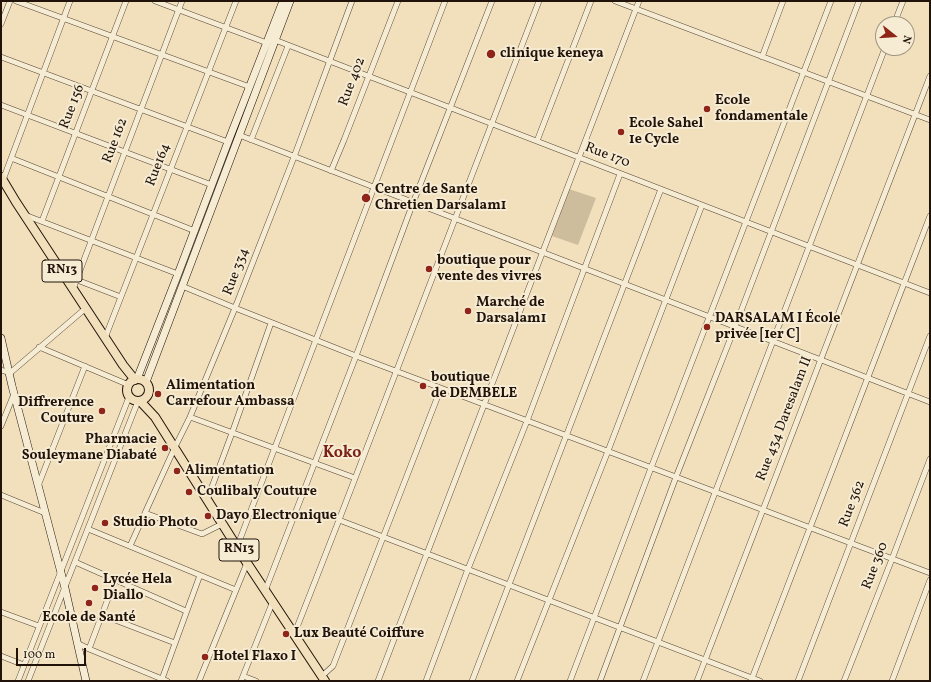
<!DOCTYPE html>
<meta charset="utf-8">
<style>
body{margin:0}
#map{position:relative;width:931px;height:682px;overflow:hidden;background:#f1e0bb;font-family:Vollkorn,serif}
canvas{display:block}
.frame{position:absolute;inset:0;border:2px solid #211309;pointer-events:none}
.north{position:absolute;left:875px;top:16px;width:40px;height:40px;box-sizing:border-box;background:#f6ebd3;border:1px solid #a19582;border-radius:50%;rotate:107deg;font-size:11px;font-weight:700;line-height:16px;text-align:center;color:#211309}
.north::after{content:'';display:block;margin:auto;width:14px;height:18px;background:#8f2418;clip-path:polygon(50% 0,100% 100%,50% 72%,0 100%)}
.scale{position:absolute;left:16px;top:648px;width:70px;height:18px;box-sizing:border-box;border:2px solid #211309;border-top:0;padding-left:5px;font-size:12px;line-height:14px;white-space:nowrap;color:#211309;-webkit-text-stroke:3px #f6ebd3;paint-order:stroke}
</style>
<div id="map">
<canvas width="931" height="682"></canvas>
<div class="frame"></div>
<div class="north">N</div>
<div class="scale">100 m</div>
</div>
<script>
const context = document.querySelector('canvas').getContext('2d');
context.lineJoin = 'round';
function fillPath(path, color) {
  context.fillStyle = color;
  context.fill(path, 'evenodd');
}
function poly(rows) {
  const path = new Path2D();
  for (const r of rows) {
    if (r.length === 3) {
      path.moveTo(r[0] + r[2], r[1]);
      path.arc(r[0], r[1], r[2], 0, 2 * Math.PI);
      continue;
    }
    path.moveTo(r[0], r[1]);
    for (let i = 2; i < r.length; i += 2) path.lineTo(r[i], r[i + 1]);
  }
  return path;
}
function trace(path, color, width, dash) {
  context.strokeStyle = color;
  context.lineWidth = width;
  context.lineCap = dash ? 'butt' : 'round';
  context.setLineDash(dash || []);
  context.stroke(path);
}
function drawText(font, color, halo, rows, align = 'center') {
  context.font = font + ' Vollkorn,serif';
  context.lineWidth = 4;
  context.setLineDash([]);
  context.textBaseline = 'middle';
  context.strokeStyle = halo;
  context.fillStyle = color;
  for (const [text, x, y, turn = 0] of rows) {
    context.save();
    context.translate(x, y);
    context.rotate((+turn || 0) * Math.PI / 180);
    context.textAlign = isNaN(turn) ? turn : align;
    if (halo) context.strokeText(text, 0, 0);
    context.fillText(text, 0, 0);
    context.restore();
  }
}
const green = poly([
 [569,189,596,198,578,245,552,236]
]);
const street = poly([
 [16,1,250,87],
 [155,1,267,43],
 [615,1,930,120],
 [1,24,10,1],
 [894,24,903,1],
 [275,40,930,293],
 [1,57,228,142],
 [762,57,783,1],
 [1,105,212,185],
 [239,135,930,402],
 [251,140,288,46],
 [537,141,591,1],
 [11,158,195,231],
 [331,171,344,140,398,1],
 [3,180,70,1],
 [25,215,178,274],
 [42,221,126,1],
 [77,280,121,297],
 [182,286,235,308,356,356,930,573],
 [73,289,182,1],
 [105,338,236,1],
 [39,347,129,385],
 [1,370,10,373,86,308],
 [190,417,355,478],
 [1,426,14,394],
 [38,486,85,366],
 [1,495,45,513],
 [207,500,232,433,271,323],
 [145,513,202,534,222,524],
 [339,520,760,681],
 [88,529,236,590],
 [130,546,175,447,190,417,235,308,294,157,352,1],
 [237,547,445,1],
 [75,562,186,611],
 [265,591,356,356,413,203,492,1],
 [1,612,39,626],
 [102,615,175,643],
 [294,635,339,520,539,1],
 [77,643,89,649,167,681],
 [89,649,115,580],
 [1,656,24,665],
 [243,676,256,681],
 [322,676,333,666,441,388],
 [162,679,200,575],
 [18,681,129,397],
 [28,681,138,401],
 [199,681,247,563],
 [241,681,273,601],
 [378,681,639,1],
 [426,681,468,569,527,421,620,174],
 [472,681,661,189],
 [517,681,608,451,702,205],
 [570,681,651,468,831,1],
 [600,681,676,477,735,327,859,1],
 [643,681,885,48],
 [697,681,930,76],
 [751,681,930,216],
 [798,681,930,336],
 [844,681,892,559,930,459],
 [892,681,930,580]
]);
const secondary = poly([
 [1,338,12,386,65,588,86,681],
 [137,379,178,274,228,142,283,1],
 [146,382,290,1]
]);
const primary = poly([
 [1,177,16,202,123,365,135,380],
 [138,390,11],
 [140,401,155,417,247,563,325,681]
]);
const markers = [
 [491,54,5,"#8f2418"],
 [707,109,4,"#8f2418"],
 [621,132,4,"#8f2418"],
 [366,198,5,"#8f2418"],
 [429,269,4,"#8f2418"],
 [468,311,4,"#8f2418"],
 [707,327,4,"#8f2418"],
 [423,386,4,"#8f2418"],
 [158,394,4,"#8f2418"],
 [102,411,4,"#8f2418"],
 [165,448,4,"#8f2418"],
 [177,471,4,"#8f2418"],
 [189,492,4,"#8f2418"],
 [208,516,4,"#8f2418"],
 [105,523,4,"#8f2418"],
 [95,588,4,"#8f2418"],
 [89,603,4,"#8f2418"],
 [286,634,4,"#8f2418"],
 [205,657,4,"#8f2418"]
];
const shields = [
 [62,271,40],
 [239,550,40]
];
const shieldNames = [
 ["RN13",62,271],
 ["RN13",239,550]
];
const poiNames = [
 ["clinique keneya",500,54],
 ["Ecole",715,101],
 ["fondamentale",715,117],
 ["Ecole Sahel",629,124],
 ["1e Cycle",629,140],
 ["Centre de Sante",375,190],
 ["Chretien Darsalam1",375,206],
 ["boutique pour",437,261],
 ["vente des vivres",437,277],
 ["Marché de",476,303],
 ["Darsalam1",476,319],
 ["DARSALAM I École",715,319],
 ["privée [1er C]",715,335],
 ["boutique",431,378],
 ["de DEMBELE",431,394],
 ["Alimentation",166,386],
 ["Carrefour Ambassa",166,402],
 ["Diffrerence",94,403,"right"],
 ["Couture",94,419,"right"],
 ["Pharmacie",157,440,"right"],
 ["Souleymane Diabaté",157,456,"right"],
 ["Alimentation",185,471],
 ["Coulibaly Couture",197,492],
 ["Dayo Electronique",216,516],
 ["Studio Photo",113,523],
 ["Lycée Hela",103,580],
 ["Diallo",103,596],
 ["Ecole de Santé",89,618,"center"],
 ["Lux Beauté Coiffure",294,634],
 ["Hotel Flaxo I",213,657]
];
const streetNames = [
 ["Rue 402",353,82,-69],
 ["Rue 156",73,107,-69],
 ["Rue 162",116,141,-69],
 ["Rue 170",607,156,21],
 ["Rue164",159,165,-69],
 ["Rue 334",237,272,-69],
 ["Rue 434 Daresalam II",785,419,-69],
 ["Rue 362",853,504,-69],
 ["Rue 360",876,566,-69]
];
const quarterNames = [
 ["Koko",342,454]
];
fillPath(green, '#cebd9d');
trace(street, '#554636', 6);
trace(secondary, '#211309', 8);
trace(primary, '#211309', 10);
trace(street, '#f6ebd3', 5);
trace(secondary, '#f6ebd3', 7);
trace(primary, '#f1e0bb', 8);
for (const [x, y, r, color] of markers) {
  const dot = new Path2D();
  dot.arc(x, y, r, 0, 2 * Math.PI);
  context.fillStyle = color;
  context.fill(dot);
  trace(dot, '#f6ebd3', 1.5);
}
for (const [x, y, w] of shields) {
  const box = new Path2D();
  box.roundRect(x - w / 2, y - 11, w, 22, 3);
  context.fillStyle = '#f6ebd3';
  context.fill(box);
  trace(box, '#211309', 1);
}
drawText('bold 13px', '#211309', null, shieldNames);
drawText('bold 14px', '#211309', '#f6ebd3', poiNames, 'left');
drawText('14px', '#211309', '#f6ebd3', streetNames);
drawText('bold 16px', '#7a1f14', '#f6ebd3', quarterNames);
</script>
